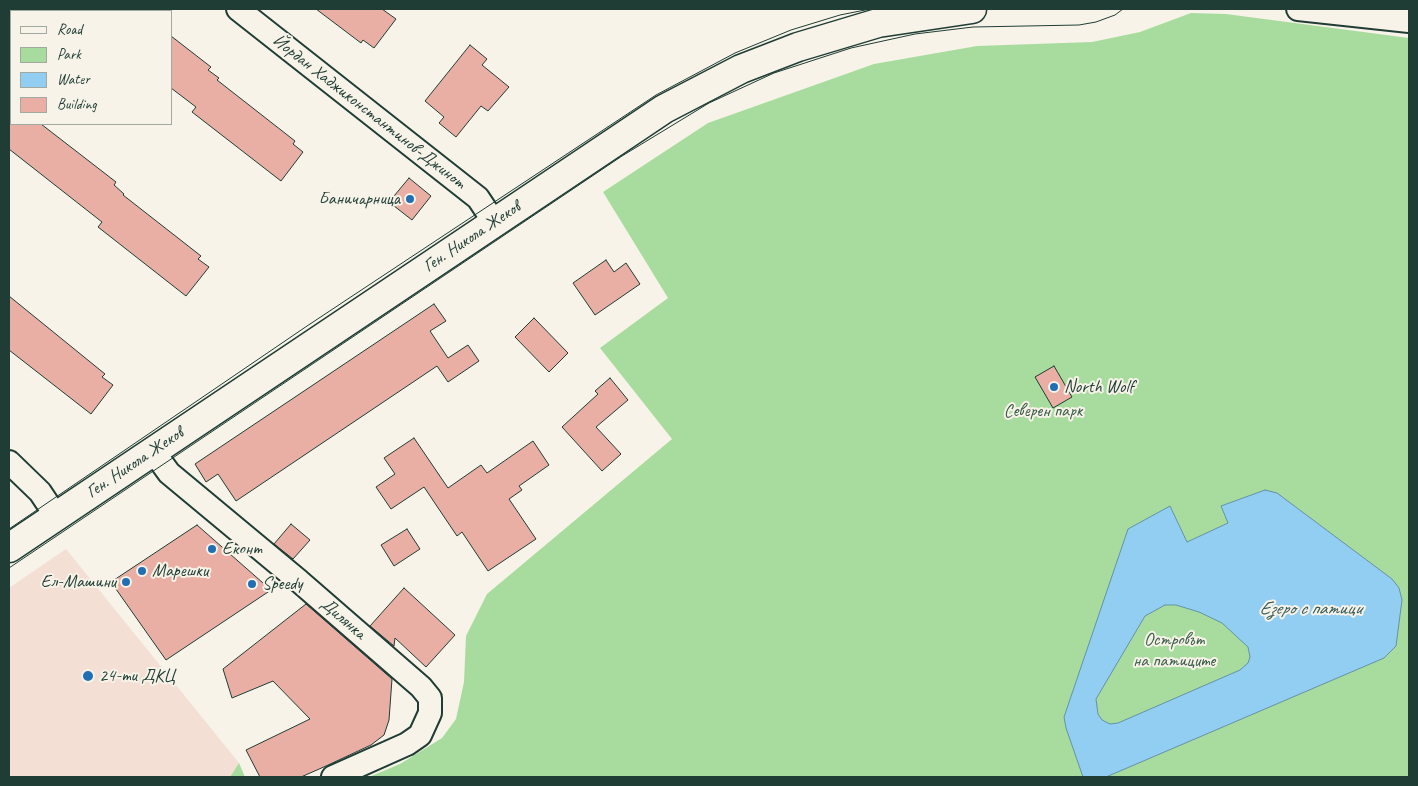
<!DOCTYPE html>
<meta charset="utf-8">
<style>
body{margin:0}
#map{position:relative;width:1418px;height:786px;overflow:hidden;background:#f7f3e8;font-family:Caveat,sans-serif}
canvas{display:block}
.frame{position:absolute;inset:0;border:10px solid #1f3d34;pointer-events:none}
.legend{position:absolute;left:10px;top:10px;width:162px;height:115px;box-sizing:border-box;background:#f7f3e8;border:1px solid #a1aaa0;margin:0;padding:6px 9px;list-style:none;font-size:15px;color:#1f3d34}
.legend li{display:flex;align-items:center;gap:10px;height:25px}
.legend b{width:25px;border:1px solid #a1aaa0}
</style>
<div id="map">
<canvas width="1418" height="786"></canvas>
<div class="frame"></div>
<ul class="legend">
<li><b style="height:6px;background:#f7f3e8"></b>Road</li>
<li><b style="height:14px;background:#a8dc9e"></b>Park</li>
<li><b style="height:14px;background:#92cdf2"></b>Water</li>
<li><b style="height:14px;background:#e9afa5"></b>Building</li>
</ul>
</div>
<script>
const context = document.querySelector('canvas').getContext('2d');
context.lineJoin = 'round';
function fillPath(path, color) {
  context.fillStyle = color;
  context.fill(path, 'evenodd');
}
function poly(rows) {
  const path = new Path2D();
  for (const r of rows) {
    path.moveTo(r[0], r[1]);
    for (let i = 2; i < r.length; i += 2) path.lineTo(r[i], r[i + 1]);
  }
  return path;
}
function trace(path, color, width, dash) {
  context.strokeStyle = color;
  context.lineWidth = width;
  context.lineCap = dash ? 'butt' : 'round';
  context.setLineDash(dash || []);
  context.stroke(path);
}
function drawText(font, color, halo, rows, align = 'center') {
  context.font = font + ' Caveat,sans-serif';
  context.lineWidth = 4;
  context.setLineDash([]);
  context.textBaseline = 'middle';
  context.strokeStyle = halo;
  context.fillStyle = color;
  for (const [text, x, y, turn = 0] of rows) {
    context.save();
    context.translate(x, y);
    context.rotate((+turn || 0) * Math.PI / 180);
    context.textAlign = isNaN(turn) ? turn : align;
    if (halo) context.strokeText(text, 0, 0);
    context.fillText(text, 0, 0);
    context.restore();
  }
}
const built = poly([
 [66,549,239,763,230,777,9,777,9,588]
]);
const green = poly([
 [1191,13,1226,14,1409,38,1409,777,369,777,400,764,442,738,456,719,464,682,466,636,487,594,672,439,600,348,668,298,603,192,708,123,874,64,977,46,1092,42,1140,32],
 [239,763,245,777,230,777]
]);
const water = poly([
 [1265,490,1277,493,1392,579,1399,588,1402,600,1396,646,1384,658,1106,777,1083,777,1066,728,1064,717,1128,529,1170,506,1187,542,1228,523,1221,506,1265,490],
 [1165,605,1176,605,1199,612,1222,623,1248,647,1250,657,1248,663,1240,670,1118,723,1110,724,1102,720,1098,714,1096,699,1145,616,1165,605]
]);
const building = poly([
 [316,9,382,9,396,19,374,48,363,40,361,43,316,9],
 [171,36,211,67,208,70,219,78,217,80,295,141,293,144,303,152,281,181,192,112,196,107,171,88,171,36],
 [470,45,487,59,482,65,509,87,488,111,481,106,456,137,439,123,444,117,425,101,470,45],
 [9,124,41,124,116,182,114,185,124,194,123,195,201,256,198,259,209,267,186,296,98,227,102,222,9,149,9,124],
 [409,178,431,196,412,220,389,202,409,178],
 [606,260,614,272,626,263,640,284,595,315,573,283,606,260],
 [9,296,105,374,102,377,113,385,91,414,9,350,9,296],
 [434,304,446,321,430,331,448,358,468,345,479,361,448,382,437,366,236,501,218,474,206,482,195,464,434,304],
 [534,318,568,353,549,372,515,337,534,318],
 [1054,366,1072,397,1053,408,1035,377,1054,366],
 [610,378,628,400,596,427,621,454,602,471,562,427,598,394,595,391,610,378],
 [414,438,448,488,481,465,487,473,533,441,549,465,519,486,522,490,509,499,536,539,488,571,462,532,457,536,424,487,391,509,376,487,395,474,384,458,414,438],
 [291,524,310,540,293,559,274,544,291,524],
 [197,525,271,590,166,660,111,582,197,525],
 [407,529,420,549,394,566,381,545,407,529],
 [404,588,455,635,426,667,395,638,394,646,370,626,404,588],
 [306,604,392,679,389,720,384,735,371,745,326,766,301,777,260,777,246,750,310,719,273,681,232,698,223,669,306,604]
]);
const street = poly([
 [238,9,478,198,494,222],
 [1298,9,1409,21],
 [153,451,169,473,299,581,421,687,430,698,430,713,420,735,407,744,333,777],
 [9,462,40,492,56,516]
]);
const secondary = poly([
 [9,548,664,109,741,69,798,47,878,23,972,9]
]);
const tram = poly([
 [9,529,307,326,656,95,735,53,791,30,840,15,870,9],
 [9,568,622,156,709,103,774,73,851,48,915,34,973,27,1079,25,1096,22,1115,15,1123,9]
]);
const markers = [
 [410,199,5,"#1f6fb2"],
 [1054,387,5,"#1f6fb2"],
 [212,549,5,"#1f6fb2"],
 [142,571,5,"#1f6fb2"],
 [126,582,5,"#1f6fb2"],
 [252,584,5,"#1f6fb2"],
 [88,676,6,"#1f6fb2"]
];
const streetNames = [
 ["Йордан Хаджиконстантинов-Джинот",369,112,38],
 ["Ген. Никола Жеков",472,237,-34],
 ["Ген. Никола Жеков",135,463,-34],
 ["Дилянка",343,619,41]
];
const poiNames = [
 ["Баничарница",400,199,"right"],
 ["North Wolf",1064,387],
 ["Еконт",222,549],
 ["Марешки",152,571],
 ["Ел-Машини",116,582,"right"],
 ["Speedy",262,584],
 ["24-ти ДКЦ",99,676]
];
const parkNames = [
 ["Северен парк",1043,411],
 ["Островът",1174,640],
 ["на патиците",1174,661]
];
const waterNames = [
 ["Езеро с патици",1310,609]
];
fillPath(built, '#f3dfd4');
fillPath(green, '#a8dc9e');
fillPath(water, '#92cdf2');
trace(water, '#6493a6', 1);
fillPath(building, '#e9afa5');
trace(building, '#1f3d34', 1);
trace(street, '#1f3d34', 26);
trace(secondary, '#1f3d34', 31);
trace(street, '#f7f3e8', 22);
trace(secondary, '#f7f3e8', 28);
trace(tram, '#1f3d34', 1);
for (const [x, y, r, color] of markers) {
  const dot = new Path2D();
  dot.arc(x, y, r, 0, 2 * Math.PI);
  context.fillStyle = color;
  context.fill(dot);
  trace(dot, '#f7f3e8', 2);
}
drawText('18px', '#1f3d34', '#f7f3e8', streetNames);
drawText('18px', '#1f3d34', '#f7f3e8', poiNames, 'left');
drawText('18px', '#3a5d49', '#f7f3e8', parkNames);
drawText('italic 19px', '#365a5a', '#f7f3e8', waterNames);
</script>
